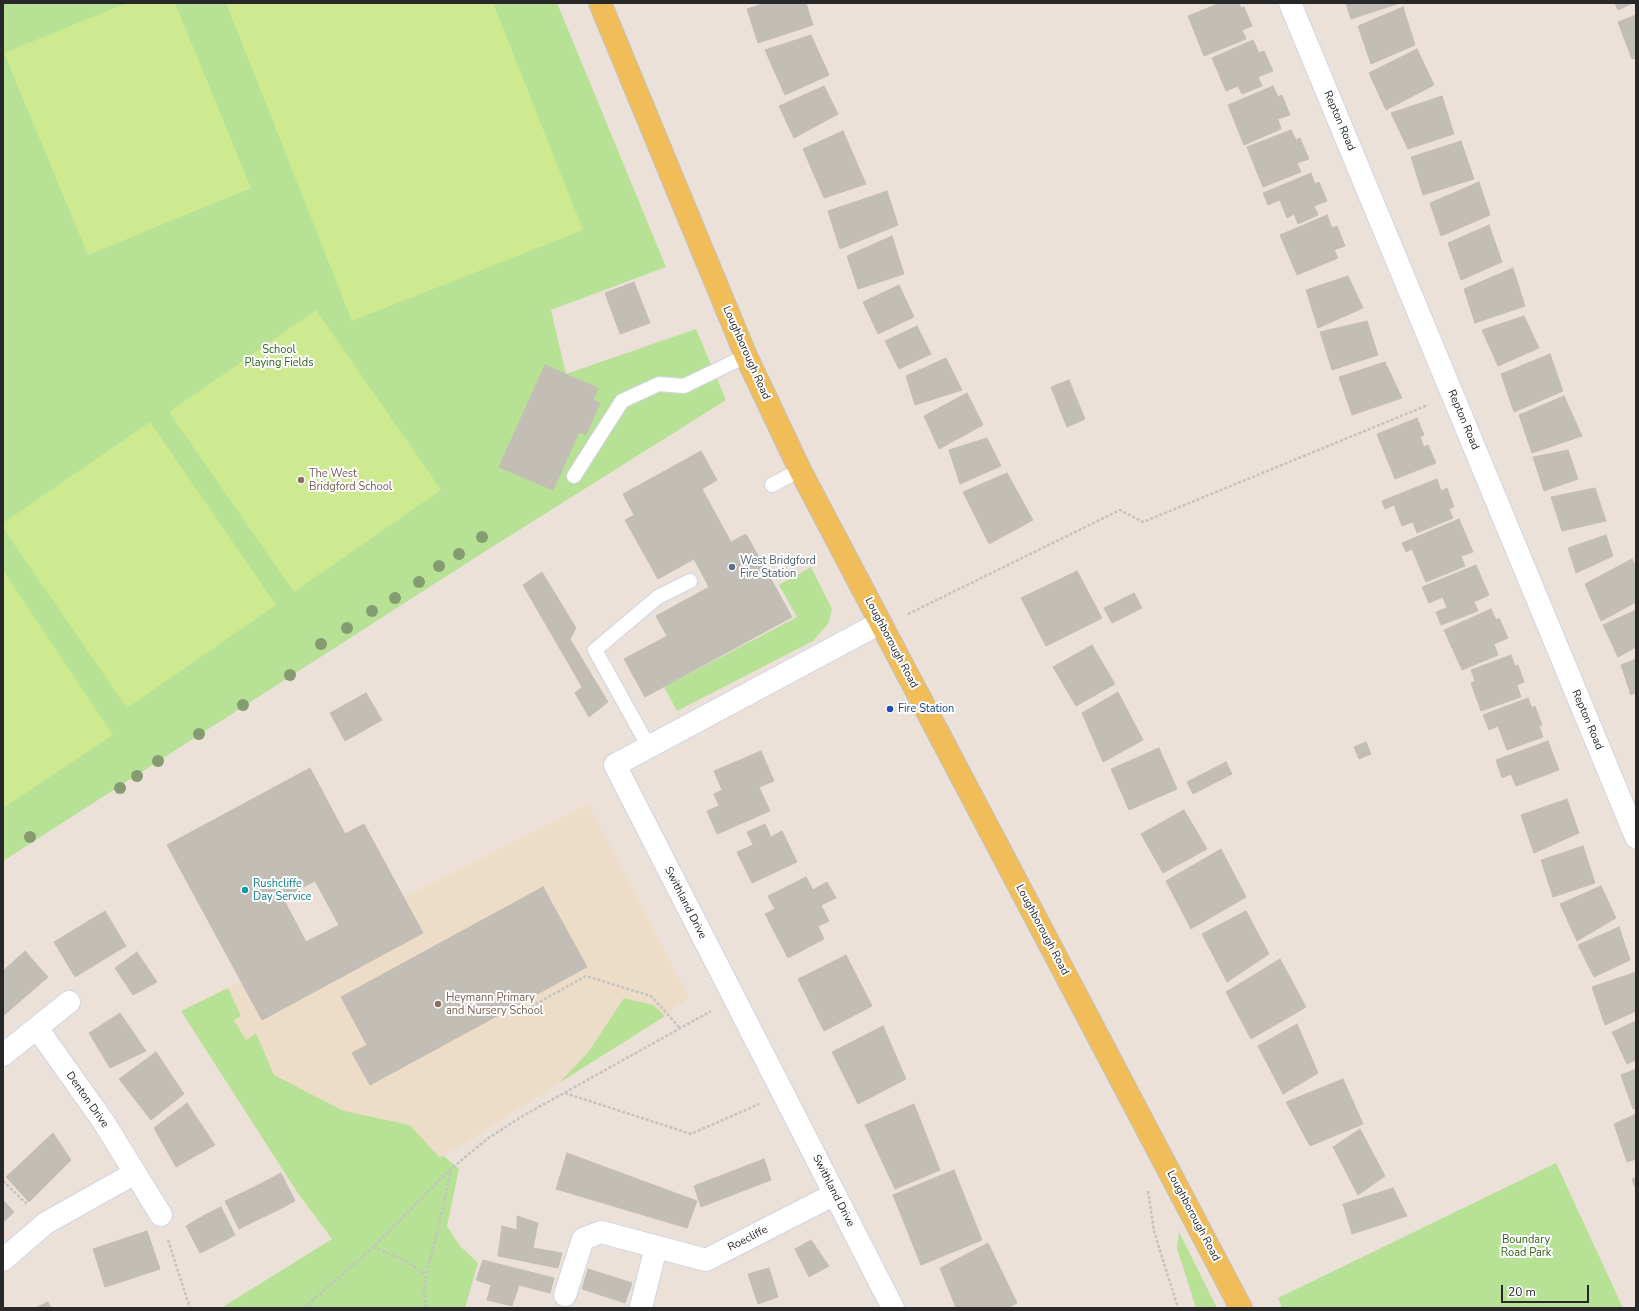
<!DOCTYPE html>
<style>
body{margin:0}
#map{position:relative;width:1639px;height:1311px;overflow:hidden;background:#ebe1d9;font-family:"Nunito Sans",sans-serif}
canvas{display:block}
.frame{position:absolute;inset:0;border:4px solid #282828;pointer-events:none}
.scale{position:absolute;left:1501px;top:1285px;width:88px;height:18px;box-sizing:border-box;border:2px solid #282828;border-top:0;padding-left:5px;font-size:12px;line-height:14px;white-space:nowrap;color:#282828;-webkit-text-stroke:3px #fff;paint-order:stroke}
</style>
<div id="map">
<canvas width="1639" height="1311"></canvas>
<div class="frame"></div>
<div class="scale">20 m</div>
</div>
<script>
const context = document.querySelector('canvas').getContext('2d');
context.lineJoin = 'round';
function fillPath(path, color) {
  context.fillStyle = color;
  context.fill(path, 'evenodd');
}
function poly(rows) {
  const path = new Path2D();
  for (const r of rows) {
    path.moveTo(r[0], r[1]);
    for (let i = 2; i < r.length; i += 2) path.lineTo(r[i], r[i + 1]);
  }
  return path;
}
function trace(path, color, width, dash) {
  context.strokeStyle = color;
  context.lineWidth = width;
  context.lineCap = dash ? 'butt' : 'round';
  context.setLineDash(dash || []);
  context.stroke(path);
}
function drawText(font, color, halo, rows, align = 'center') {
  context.font = font + ' "Nunito Sans",sans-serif';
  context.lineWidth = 4;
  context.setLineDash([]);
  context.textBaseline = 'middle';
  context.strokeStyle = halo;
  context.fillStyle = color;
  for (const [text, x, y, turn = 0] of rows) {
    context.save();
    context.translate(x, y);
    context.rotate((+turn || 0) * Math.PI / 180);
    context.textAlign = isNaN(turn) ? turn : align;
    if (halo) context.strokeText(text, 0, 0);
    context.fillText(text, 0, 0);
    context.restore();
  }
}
const education = poly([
 [588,804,689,997,665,1016,444,1156,297,1192,181,1011]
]);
const green = poly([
 [3,3,557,3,666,267,551,310,566,374,696,329,726,400,473,559,3,861],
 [811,567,832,609,828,624,813,641,677,711,664,687,797,617,779,585],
 [228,988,241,1016,234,1020,246,1040,256,1033,274,1075,344,1111,410,1125,439,1157,444,1156,459,1169,447,1226,460,1246,478,1263,465,1308,221,1308,332,1239,297,1192,181,1011],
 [624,998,653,1005,665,1016,559,1083,589,1051],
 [1556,1163,1623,1308,1282,1308,1278,1298],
 [1179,1232,1217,1308,1196,1308,1177,1248]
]);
const pitch = poly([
 [127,3,175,3,251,188,88,255,4,53],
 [226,3,493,3,583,230,352,321],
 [316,310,441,490,294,592,169,412],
 [150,422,276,605,127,708,3,528,3,523],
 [3,570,113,735,3,808]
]);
const building = poly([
 [766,3,806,3,813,25,758,43,747,9,766,3],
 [1220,3,1239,3,1241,8,1244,7,1252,26,1242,30,1246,39,1204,56,1188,16,1220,3],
 [1346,3,1400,3,1351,19,1346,3],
 [1615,3,1633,3,1618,10,1615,3],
 [1403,7,1415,45,1371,64,1358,26,1403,7],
 [1636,15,1636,58,1632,59,1618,22,1636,15],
 [811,35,829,75,785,95,765,50,811,35],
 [1253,40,1259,53,1264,51,1273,71,1258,77,1262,86,1242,94,1238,86,1226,91,1212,58,1253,40],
 [1417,49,1434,85,1386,110,1369,73,1417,49],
 [824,86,838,114,794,138,779,106,824,86],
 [1273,86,1278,97,1282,95,1290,115,1278,119,1281,129,1244,145,1228,105,1273,86],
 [1442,96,1454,134,1408,149,1391,113,1442,96],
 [1291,130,1296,140,1300,138,1309,159,1297,163,1301,172,1263,187,1247,147,1291,130],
 [843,131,866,184,824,198,803,149,843,131],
 [1461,141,1474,179,1423,195,1411,157,1461,141],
 [1311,173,1315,184,1319,182,1327,201,1314,206,1318,215,1298,224,1294,214,1287,218,1280,200,1268,205,1263,193,1311,173],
 [1479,182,1490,215,1441,236,1430,203,1479,182],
 [887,191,898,225,840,249,828,211,887,191],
 [1327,215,1332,228,1337,226,1345,246,1334,250,1338,258,1297,275,1280,235,1327,215],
 [1489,225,1502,262,1461,280,1448,243,1489,225],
 [892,236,904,274,858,289,847,256,892,236],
 [1513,268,1525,306,1475,323,1464,289,1513,268],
 [1348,276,1363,308,1318,328,1306,290,1348,276],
 [634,282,650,323,620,334,605,293,634,282],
 [899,285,914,317,878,334,863,302,899,285],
 [1524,316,1539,348,1498,366,1482,330,1524,316],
 [1367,321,1378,355,1332,370,1320,332,1367,321],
 [917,326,931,354,899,369,885,341,917,326],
 [1550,354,1563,391,1514,412,1501,374,1550,354],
 [946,358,962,390,915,405,906,376,946,358],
 [1385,362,1402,398,1352,415,1339,377,1385,362],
 [545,365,598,388,593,400,600,403,586,435,579,432,553,490,499,467,545,365],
 [1069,380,1085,419,1067,427,1051,387,1069,380],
 [967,393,983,425,939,449,924,416,967,393],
 [1564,396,1582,436,1532,453,1519,415,1564,396],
 [1417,418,1424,435,1420,437,1424,447,1428,445,1436,463,1395,479,1377,434,1417,418],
 [987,438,1001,466,960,484,949,450,987,438],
 [1568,450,1578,479,1544,491,1533,457,1568,450],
 [701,451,717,480,702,489,731,542,746,534,792,617,645,697,624,659,667,636,656,616,709,587,694,559,658,579,625,520,634,515,623,494,701,451],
 [1007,473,1033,520,989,544,963,492,1007,473],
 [1437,479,1441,491,1447,488,1454,507,1449,509,1453,518,1417,533,1413,522,1402,526,1394,505,1385,509,1382,501,1437,479],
 [1595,488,1606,521,1562,531,1551,497,1595,488],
 [1459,519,1473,552,1461,556,1465,566,1426,582,1412,549,1406,552,1402,543,1459,519],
 [1606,535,1613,556,1576,573,1568,548,1606,535],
 [1632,559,1636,567,1636,602,1601,621,1585,584,1632,559],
 [1476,565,1489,595,1474,602,1478,611,1441,625,1436,612,1447,608,1443,597,1429,603,1422,587,1476,565],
 [1077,571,1102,618,1046,646,1021,598,1077,571],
 [542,572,576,628,570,639,608,702,589,717,575,693,582,687,523,585,542,572],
 [1134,593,1142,608,1112,623,1104,608,1134,593],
 [1491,609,1496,620,1499,618,1508,638,1494,644,1498,655,1462,670,1444,630,1491,609],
 [1636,610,1636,647,1618,657,1603,625,1636,610],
 [1092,645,1115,684,1076,706,1053,667,1092,645],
 [1511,655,1515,666,1518,665,1524,682,1517,685,1521,697,1481,711,1471,683,1475,681,1471,670,1511,655],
 [1636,659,1636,692,1631,695,1621,665,1636,659],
 [1118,692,1143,740,1103,762,1082,713,1118,692],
 [366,693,382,720,345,741,330,713,366,693],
 [1528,698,1532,708,1535,706,1542,725,1539,726,1543,737,1507,750,1498,726,1489,730,1483,715,1528,698],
 [1548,741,1559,770,1516,786,1511,774,1502,778,1496,760,1548,741],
 [1366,742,1371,754,1359,759,1354,747,1366,742],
 [1159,748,1177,789,1129,810,1111,769,1159,748],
 [761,751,774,781,759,787,770,811,717,834,707,811,719,806,714,794,722,790,714,771,761,751],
 [1226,762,1232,774,1193,794,1187,782,1226,762],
 [310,768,345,834,364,824,423,933,262,1020,167,845,310,768],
 [315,881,339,925,306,942,283,898,315,881],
 [1567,799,1579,833,1534,853,1521,815,1567,799],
 [1184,810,1207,849,1163,873,1141,834,1184,810],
 [765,824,771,837,782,831,797,862,752,883,737,852,753,845,747,832,765,824],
 [1583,846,1595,883,1553,897,1541,860,1583,846],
 [1221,849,1246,897,1191,929,1166,881,1221,849],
 [806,877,813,890,827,882,836,898,821,905,829,921,818,926,824,939,788,958,765,914,775,909,768,896,806,877],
 [1601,886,1616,918,1577,941,1560,904,1601,886],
 [543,887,587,967,370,1085,352,1053,367,1045,341,997,543,887],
 [105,911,126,946,75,977,54,942,105,911],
 [1246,911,1269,954,1227,982,1202,934,1246,911],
 [1619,927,1630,960,1594,977,1578,945,1619,927],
 [25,951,48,977,3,1016,3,971,25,951],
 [137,952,157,982,133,995,115,968,137,952],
 [846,955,872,1006,824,1031,798,979,846,955],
 [1280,959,1306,1007,1251,1039,1226,992,1280,959],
 [1636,972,1636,1011,1605,1025,1592,987,1636,972],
 [120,1013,146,1051,110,1068,89,1033,120,1013],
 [1636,1021,1636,1060,1627,1064,1612,1032,1636,1021],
 [1297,1024,1318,1073,1283,1094,1258,1046,1297,1024],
 [883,1026,906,1079,858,1104,832,1052,883,1026],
 [156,1052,184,1094,151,1120,119,1079,156,1052],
 [1636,1069,1636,1108,1633,1109,1621,1075,1636,1069],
 [1343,1079,1363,1124,1310,1146,1286,1102,1343,1079],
 [187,1103,215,1145,176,1167,154,1128,187,1103],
 [914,1104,940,1170,895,1189,865,1125,914,1104],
 [1636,1114,1636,1159,1627,1162,1614,1124,1636,1114],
 [1360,1129,1385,1176,1358,1195,1333,1147,1360,1129],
 [53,1133,71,1160,29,1202,6,1177,53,1133],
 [567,1153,697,1201,687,1228,556,1189,567,1153],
 [764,1159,771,1180,701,1207,694,1186,764,1159],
 [954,1170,982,1240,921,1265,893,1195,954,1170],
 [281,1173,295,1201,276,1211,262,1183,281,1173],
 [1636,1178,1636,1190,1632,1179,1636,1178],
 [262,1183,276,1211,257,1220,244,1192,262,1183],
 [1393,1188,1407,1216,1352,1234,1343,1204,1393,1188],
 [244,1192,257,1220,239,1229,225,1201,244,1192],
 [3,1200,14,1212,3,1222,3,1200],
 [221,1207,235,1235,218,1244,203,1216,221,1207],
 [203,1216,218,1244,200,1253,186,1226,203,1216],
 [517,1216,538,1223,533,1248,562,1253,558,1268,498,1256,502,1226,517,1230,517,1216],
 [147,1231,160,1269,133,1278,120,1240,147,1231],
 [120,1240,133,1278,105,1287,93,1249,120,1240],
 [811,1240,829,1266,809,1277,795,1249,811,1240],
 [988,1243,1017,1303,1007,1308,956,1308,940,1268,988,1243],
 [483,1260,554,1278,550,1293,519,1285,512,1306,487,1300,491,1285,476,1280,483,1260],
 [769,1268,778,1297,758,1304,748,1274,769,1268],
 [588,1269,632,1283,625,1303,582,1289,588,1269],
 [48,1302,51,1308,35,1308,48,1302]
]);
const path = poly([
 [908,614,1120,510,1143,522,1428,405],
 [518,1014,586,976,651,996,679,1027],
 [565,1093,691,1134,759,1104],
 [3,1181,27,1204],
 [1148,1191,1154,1231,1178,1308],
 [168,1240,190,1308],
 [373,1247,404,1260,425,1274],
 [304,1308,373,1247,452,1168,487,1139,521,1117,711,1011],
 [426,1308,424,1291,426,1274,436,1238,451,1170]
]);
const lane = poly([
 [574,476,622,401,659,384,684,386,746,356],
 [772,485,800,470],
 [649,747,595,650,658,597,690,581]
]);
const street = poly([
 [1290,3,1636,837],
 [880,623,615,765,893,1308],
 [37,1028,103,1121,161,1215],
 [3,1055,69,1002],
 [3,1260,46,1223,135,1173],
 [565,1295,583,1239,601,1232,706,1260,835,1194],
 [641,1307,656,1247]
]);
const primary = poly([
 [600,3,746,356,800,470,1241,1308]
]);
const trees = [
 [482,537],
 [459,554],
 [439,566],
 [419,582],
 [395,598],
 [372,611],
 [347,628],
 [321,644],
 [290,675],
 [243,705],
 [199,734],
 [158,761],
 [137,776],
 [120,788],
 [30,837]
];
const markers = [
 [301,480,4,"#8d6e63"],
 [732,567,4,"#5c6f8a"],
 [890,709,4,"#1a4fb4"],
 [245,890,4,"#0f9aa8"],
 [438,1004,4,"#8d6e63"]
];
const streetNames = [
 ["Repton Road",1339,121,67],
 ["Loughborough Road",746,353,66],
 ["Repton Road",1463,420,67],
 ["Loughborough Road",891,643,62],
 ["Repton Road",1587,720,67],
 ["Swithland Drive",685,903,63],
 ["Loughborough Road",1042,930,62],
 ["Denton Drive",87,1100,55],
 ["Swithland Drive",833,1191,63],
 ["Loughborough Road",1193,1216,62],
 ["Roecliffe",748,1239,-27]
];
const parkNames = [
 ["School",279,350],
 ["Playing Fields",279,363],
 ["Boundary",1526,1240],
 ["Road Park",1526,1253]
];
const educationNames = [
 ["The West",309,474],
 ["Bridgford School",309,487],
 ["Heymann Primary",446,998],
 ["and Nursery School",446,1011]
];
const serviceNames = [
 ["West Bridgford",740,561],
 ["Fire Station",740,574]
];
const transitNames = [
 ["Fire Station",898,709]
];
const cultureNames = [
 ["Rushcliffe",253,884],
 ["Day Service",253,897]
];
fillPath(education, '#edddc8');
fillPath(green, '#b7e295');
fillPath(pitch, '#cdea90');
fillPath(building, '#c2bdb5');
trace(building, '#c6bdb3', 1);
trace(lane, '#cfd4e1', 16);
trace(street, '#cfd4e1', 24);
trace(primary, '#c3c3c3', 24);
trace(path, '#c3c3c3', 2.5, [3, 2]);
trace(lane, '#fff', 14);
trace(street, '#fff', 22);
trace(primary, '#f0bd59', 22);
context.fillStyle = '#849c6f';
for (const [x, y] of trees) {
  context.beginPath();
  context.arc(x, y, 6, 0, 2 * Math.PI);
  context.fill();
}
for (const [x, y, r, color] of markers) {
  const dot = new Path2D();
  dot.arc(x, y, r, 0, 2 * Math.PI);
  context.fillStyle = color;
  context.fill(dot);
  trace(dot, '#fff', 1.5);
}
drawText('11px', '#282828', '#fff', streetNames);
drawText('11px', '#306419', '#fff', parkNames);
drawText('11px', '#785e54', '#fff', educationNames, 'left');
drawText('11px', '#4e5e75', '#fff', serviceNames, 'left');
drawText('11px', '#164399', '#fff', transitNames, 'left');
drawText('11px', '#0d838f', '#fff', cultureNames, 'left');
</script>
